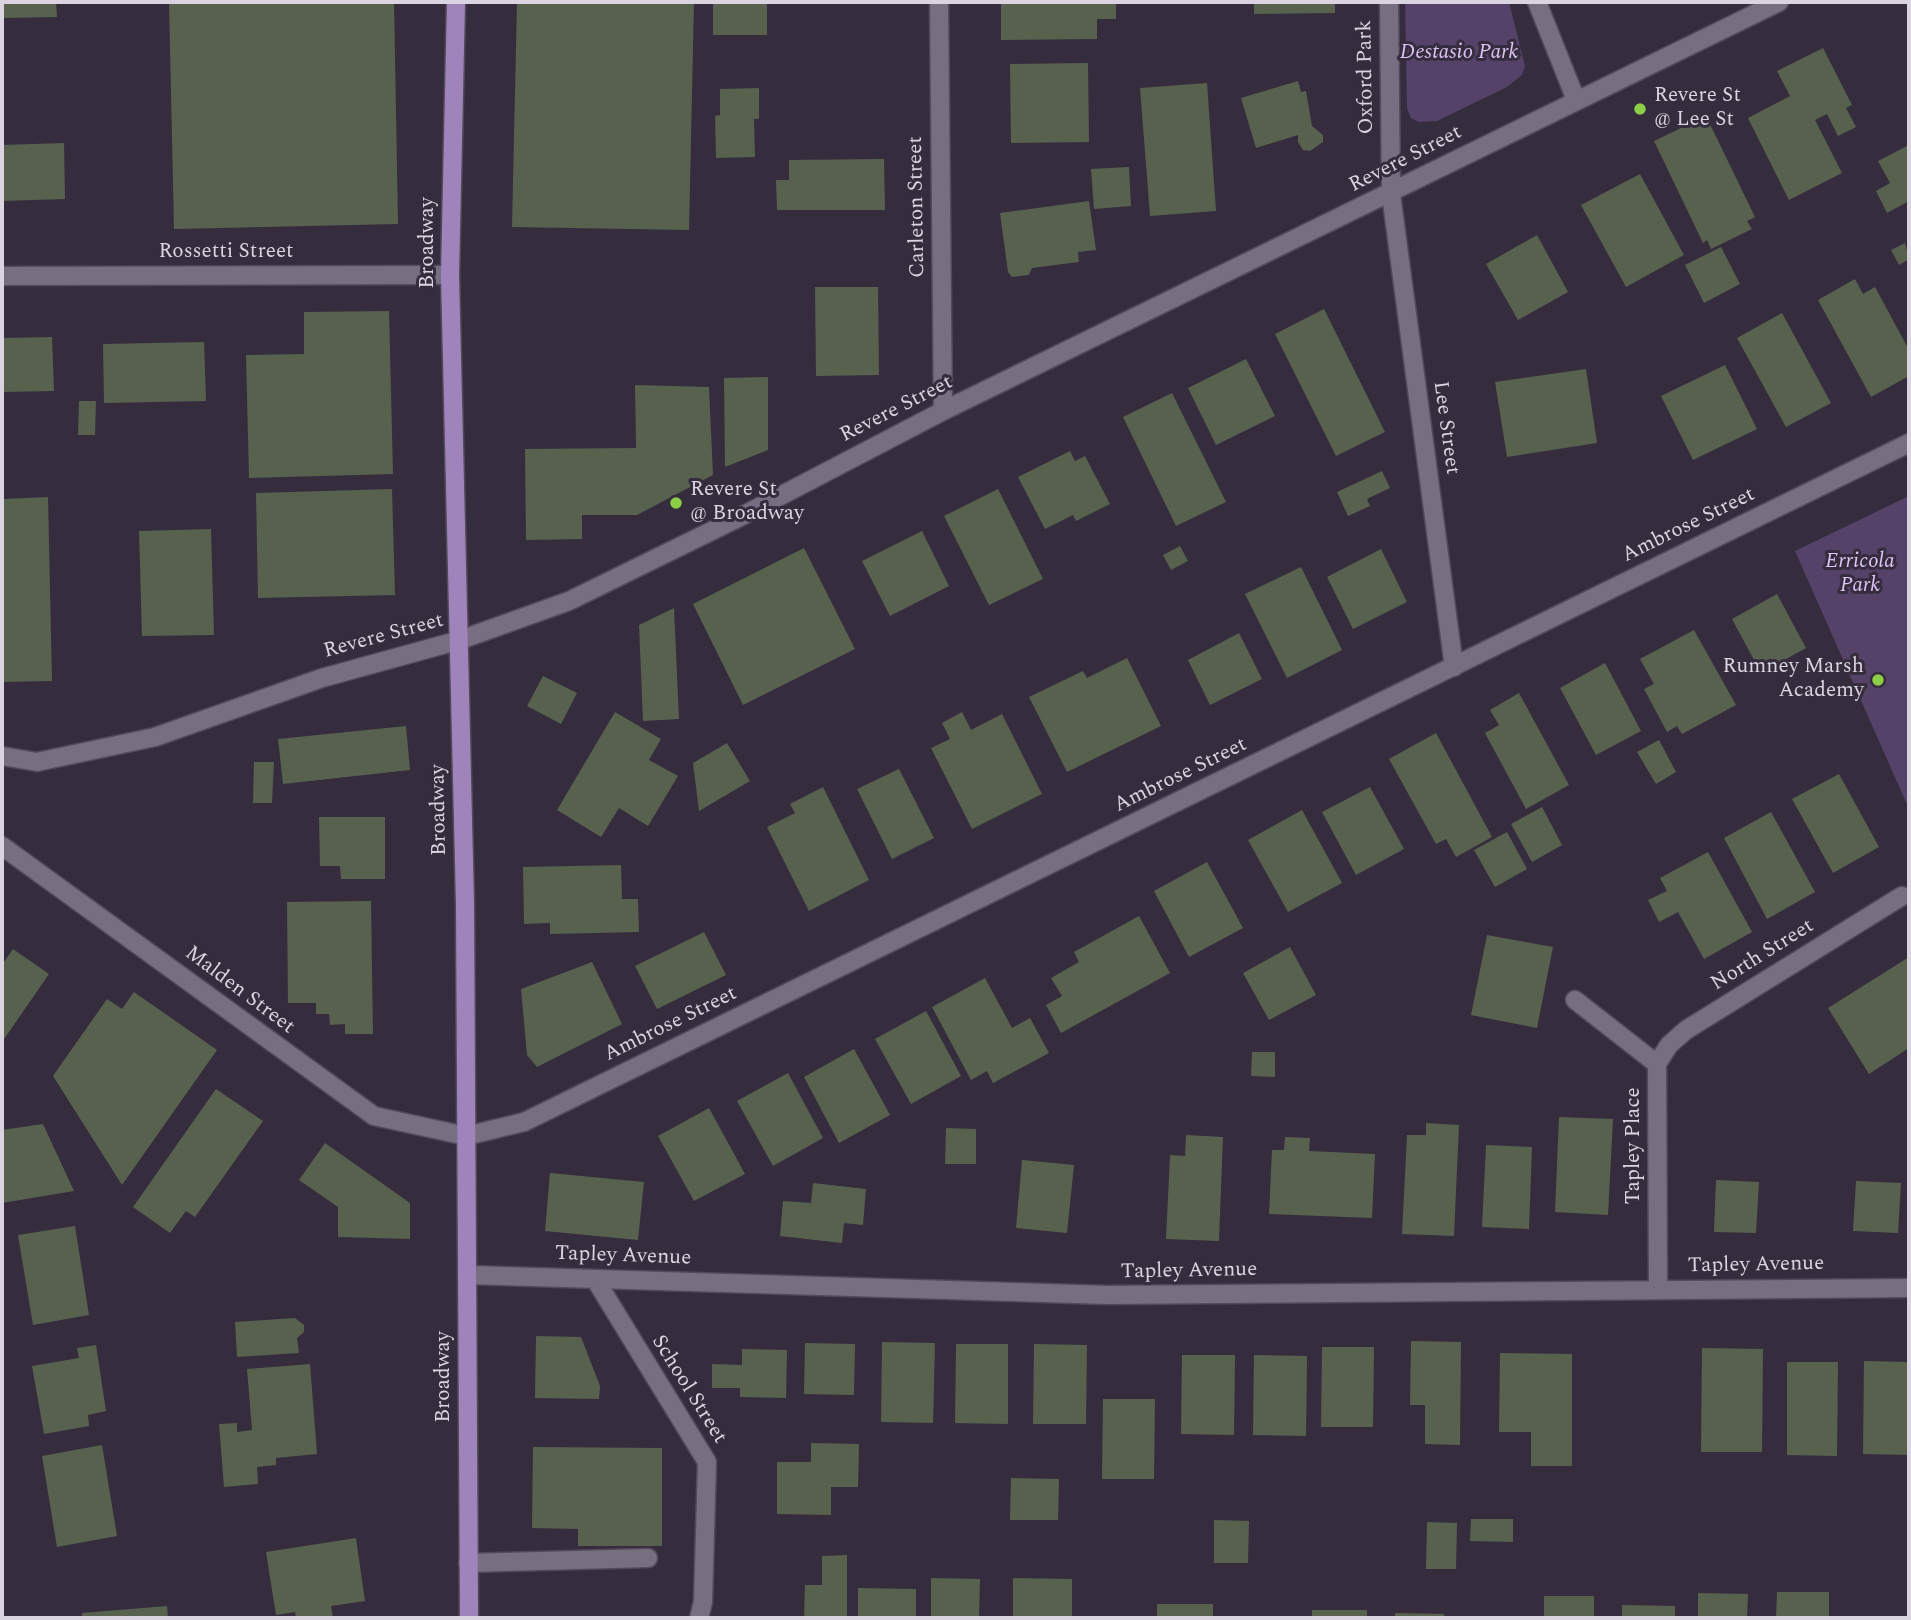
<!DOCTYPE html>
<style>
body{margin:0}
#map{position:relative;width:1911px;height:1620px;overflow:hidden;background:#352d3e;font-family:Spectral,serif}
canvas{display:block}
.frame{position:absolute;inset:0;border:4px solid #d9d4df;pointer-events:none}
</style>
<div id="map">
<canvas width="1911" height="1620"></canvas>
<div class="frame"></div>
</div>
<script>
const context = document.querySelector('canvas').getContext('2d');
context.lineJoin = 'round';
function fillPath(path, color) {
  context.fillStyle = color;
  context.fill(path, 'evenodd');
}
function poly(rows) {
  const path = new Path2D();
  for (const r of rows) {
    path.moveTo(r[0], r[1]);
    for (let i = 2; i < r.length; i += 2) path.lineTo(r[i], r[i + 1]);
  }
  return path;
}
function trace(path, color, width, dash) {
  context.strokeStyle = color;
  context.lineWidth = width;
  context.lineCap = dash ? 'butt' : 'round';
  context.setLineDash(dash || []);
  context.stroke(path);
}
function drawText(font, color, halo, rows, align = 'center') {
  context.font = font + ' Spectral,serif';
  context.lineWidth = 6;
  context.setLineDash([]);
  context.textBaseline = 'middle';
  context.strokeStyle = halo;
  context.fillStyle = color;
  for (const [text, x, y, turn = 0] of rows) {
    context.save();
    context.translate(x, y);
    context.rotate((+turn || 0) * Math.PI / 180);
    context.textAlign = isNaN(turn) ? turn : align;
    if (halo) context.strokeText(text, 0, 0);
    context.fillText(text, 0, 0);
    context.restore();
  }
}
const green = poly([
 [1405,2,1509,2,1525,66,1522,75,1507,87,1437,121,1419,122,1411,118,1407,108],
 [1909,496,1909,809,1795,551]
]);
const building = poly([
 [2,2,56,2,57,17,2,18],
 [169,2,394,2,398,224,174,229],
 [517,2,694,2,689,230,512,227],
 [713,2,767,2,767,35,713,35],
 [1001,2,1116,2,1116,19,1097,19,1097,39,1001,40],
 [1254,2,1335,2,1335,13,1254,14],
 [1823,48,1852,105,1846,108,1856,127,1838,136,1827,114,1815,120,1842,173,1789,200,1748,118,1790,96,1777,71],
 [1088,63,1089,142,1011,143,1010,64],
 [1298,81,1301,92,1306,91,1312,126,1323,135,1323,142,1310,151,1303,150,1298,142,1298,135,1256,148,1241,98],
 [1207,83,1216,211,1150,216,1140,88],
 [759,88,759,119,754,119,755,157,716,158,715,116,720,115,720,89],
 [1706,116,1755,217,1747,221,1752,229,1711,249,1707,240,1703,243,1654,141],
 [64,143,65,199,2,201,2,145],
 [1909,145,1909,201,1887,213,1876,191,1890,183,1878,161],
 [884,159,885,210,777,210,776,180,789,180,789,160],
 [1129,167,1131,206,1094,209,1091,169],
 [1640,174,1684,255,1626,287,1581,205],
 [1089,201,1096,250,1078,252,1079,262,1032,268,1029,275,1012,277,1008,272,1000,213],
 [1537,235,1568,292,1518,320,1486,264],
 [1905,243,1909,259,1899,265,1891,250],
 [1721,247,1740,284,1704,303,1685,265],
 [1855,279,1863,294,1875,287,1909,350,1909,376,1871,397,1818,300],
 [815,287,878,287,879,375,816,376],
 [1324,309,1385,432,1336,456,1275,334],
 [389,311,393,474,249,478,246,355,304,354,304,312],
 [1782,313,1831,403,1786,427,1737,338],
 [52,337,54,391,2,392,2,338],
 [204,342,206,401,104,403,103,344],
 [1246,359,1275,416,1216,445,1188,388],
 [1725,365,1757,429,1693,460,1661,396],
 [1586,369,1597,443,1507,457,1495,382],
 [768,377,768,450,725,467,724,378],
 [635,385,709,387,713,475,637,515,582,515,582,539,526,540,525,449,636,448],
 [1172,393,1226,502,1176,526,1123,417],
 [79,401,96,401,95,435,78,435],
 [1070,451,1075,461,1085,456,1110,504,1076,521,1073,515,1045,529,1018,477],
 [1382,471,1390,488,1367,499,1370,506,1348,516,1337,492],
 [392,489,395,595,258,598,256,493],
 [998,489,1043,579,989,605,944,516],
 [48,497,52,681,2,682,2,499],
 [211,529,214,635,142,636,139,531],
 [922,531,949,586,890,616,862,561],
 [1180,546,1188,561,1171,570,1163,555],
 [804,548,855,649,743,705,693,604],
 [1381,549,1407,602,1353,629,1327,577],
 [1301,567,1342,650,1287,678,1245,594],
 [1777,594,1806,648,1761,673,1732,619],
 [674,608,679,719,643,721,639,625],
 [1694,630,1736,705,1682,734,1677,726,1667,732,1644,689,1654,684,1640,659],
 [1239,633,1262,679,1210,705,1188,660],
 [1127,658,1161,726,1067,772,1029,697,1083,671,1087,678],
 [1605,663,1641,731,1596,755,1560,688],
 [543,676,577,693,561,724,527,706],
 [1519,693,1569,785,1526,809,1485,733,1499,725,1490,710],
 [615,712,661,739,649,760,678,776,648,826,619,808,601,837,557,810],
 [962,712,971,730,1002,714,1042,794,972,829,931,748,950,739,942,723],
 [406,726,410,770,283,784,278,739],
 [1436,733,1492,837,1456,857,1446,839,1436,844,1389,759],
 [1659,740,1676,772,1656,784,1637,752],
 [727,743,750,781,699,811,693,763],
 [254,762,274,762,272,803,253,803],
 [899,769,934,838,892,859,857,789],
 [1839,774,1879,847,1833,873,1792,799],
 [823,787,869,880,809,911,767,827,795,813,790,804],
 [1370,787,1404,849,1356,875,1322,812],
 [1542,807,1562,845,1532,862,1511,824],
 [1302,810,1342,883,1288,912,1248,840],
 [1771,812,1815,892,1767,919,1724,838],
 [319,817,385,817,385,879,341,879,340,866,320,866],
 [1507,832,1527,869,1495,887,1474,850],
 [1708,852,1752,932,1704,959,1678,912,1659,922,1648,900,1667,891,1660,878],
 [1207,862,1243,928,1189,957,1154,891],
 [621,865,622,899,638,899,639,932,550,934,550,923,524,924,523,867],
 [371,901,373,1034,345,1034,345,1024,330,1025,329,1014,316,1014,316,1003,288,1003,287,902],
 [1139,916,1170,973,1061,1033,1046,1005,1062,996,1051,978,1079,962,1074,952],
 [704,932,726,975,657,1009,635,966],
 [1487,935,1553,947,1537,1028,1471,1015],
 [1290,947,1316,995,1269,1020,1243,973],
 [13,949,49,974,2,1042,2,965],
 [1909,957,1909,1048,1869,1074,1828,1008],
 [592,962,622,1024,537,1067,527,1055,521,989],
 [985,978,1012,1028,1030,1018,1049,1053,993,1083,987,1071,971,1080,932,1007],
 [134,992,217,1050,122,1185,53,1076,107,999,122,1009],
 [926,1011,961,1076,911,1104,875,1039],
 [854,1049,890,1115,839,1143,804,1077],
 [1252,1052,1275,1052,1275,1077,1251,1076],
 [788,1073,823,1138,773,1166,737,1101],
 [216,1089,263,1121,195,1217,186,1211,170,1233,133,1207],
 [709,1108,745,1174,694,1201,658,1136],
 [1559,1117,1613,1119,1608,1215,1555,1212],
 [1426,1123,1459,1125,1454,1236,1402,1234,1407,1135,1426,1135],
 [43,1124,74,1191,2,1203,2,1130],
 [946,1128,976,1129,976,1164,945,1164],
 [1186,1135,1223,1137,1219,1241,1166,1239,1170,1155,1185,1156],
 [1285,1137,1310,1138,1309,1151,1375,1154,1372,1218,1269,1214,1272,1150,1284,1150],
 [325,1143,410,1203,410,1239,338,1237,338,1207,299,1180],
 [1486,1145,1532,1147,1529,1229,1482,1227],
 [1022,1160,1074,1165,1067,1233,1016,1228],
 [550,1173,644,1182,638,1240,545,1231],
 [1716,1180,1759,1182,1756,1233,1714,1232],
 [1856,1181,1901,1183,1898,1233,1853,1231],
 [813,1183,866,1189,863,1225,844,1223,842,1243,780,1236,783,1201,811,1203],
 [75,1226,89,1315,33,1325,18,1235],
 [295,1318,304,1325,304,1332,297,1338,299,1353,237,1357,235,1322],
 [536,1336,581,1337,600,1386,599,1399,535,1398],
 [1411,1341,1461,1342,1460,1445,1425,1444,1425,1405,1410,1405],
 [882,1342,935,1343,933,1423,881,1422],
 [805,1343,855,1344,854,1395,804,1394],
 [956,1344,1008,1344,1008,1424,955,1423],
 [1034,1344,1087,1345,1086,1424,1033,1424],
 [96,1345,106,1411,88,1415,89,1426,44,1434,32,1366,79,1358,77,1348],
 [1322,1347,1374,1347,1373,1427,1321,1427],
 [1702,1348,1763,1349,1762,1452,1701,1452],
 [742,1349,787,1350,786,1398,740,1397,740,1388,712,1388,712,1364,742,1365],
 [1500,1353,1572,1354,1572,1466,1531,1466,1531,1432,1499,1432],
 [1182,1355,1235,1355,1234,1435,1181,1434],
 [1254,1355,1307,1356,1306,1436,1253,1435],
 [1864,1361,1909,1362,1909,1455,1863,1454],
 [1787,1362,1838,1362,1837,1456,1787,1455],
 [310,1364,317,1454,276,1458,276,1465,257,1467,258,1484,224,1487,219,1424,237,1423,237,1432,252,1430,247,1369],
 [1103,1399,1155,1399,1154,1479,1102,1479],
 [811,1443,859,1444,858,1487,831,1487,831,1515,777,1514,777,1462,811,1462],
 [102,1445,117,1536,57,1547,42,1456],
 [533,1447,662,1448,662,1546,578,1546,578,1529,532,1528],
 [1011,1478,1059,1479,1058,1520,1010,1520],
 [1471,1519,1513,1519,1513,1542,1470,1541],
 [1214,1520,1249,1521,1248,1563,1214,1563],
 [1427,1522,1457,1523,1456,1569,1426,1569],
 [356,1538,365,1601,331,1606,333,1618,296,1618,295,1612,276,1615,266,1552],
 [847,1555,847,1618,804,1618,805,1585,822,1585,822,1556],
 [931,1578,980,1579,979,1618,931,1618],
 [1013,1578,1072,1579,1072,1618,1013,1618],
 [858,1588,916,1589,916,1618,858,1618],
 [1777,1592,1829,1592,1829,1618,1776,1618],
 [1698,1593,1748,1594,1747,1618,1698,1618],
 [1544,1596,1594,1596,1594,1618,1544,1618],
 [1157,1604,1213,1604,1213,1618,1157,1618],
 [1622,1605,1675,1606,1675,1618,1622,1618],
 [167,1606,168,1618,82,1618,82,1613],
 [1312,1610,1367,1610,1367,1618,1312,1618],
 [1395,1613,1444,1614,1444,1618,1395,1618]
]);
const minor = poly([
 [939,2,943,411],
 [1389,2,1391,194,1454,667],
 [1537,2,1576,100],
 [2,276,450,275],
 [2,756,37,762,155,737,322,678,460,640,569,601,740,517,943,411,1779,2],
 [2,846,374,1116,466,1136,524,1122,1909,443],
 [1575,1000,1657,1064],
 [1657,1064,1669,1045,1686,1030,1902,896],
 [1657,1064,1658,1289],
 [469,1275,1108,1295,1909,1288],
 [595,1279,707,1462,703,1602,699,1618],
 [468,1563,648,1558]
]);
const major = poly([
 [456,2,450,275,465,904,469,1618]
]);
const markers = [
 [1640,109,7,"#8cce46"],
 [676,503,7,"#8cce46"],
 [1878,680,7,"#8cce46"]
];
const parkNames = [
 ["Destasio Park",1459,54],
 ["Erricola",1860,563],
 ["Park",1860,587]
];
const streetNames = [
 ["Oxford Park",1367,77,-91],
 ["Revere Street",1406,160,-27],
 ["Carleton Street",918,207,-91],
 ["Broadway",429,243,-90],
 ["Rossetti Street",226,253],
 ["Revere Street",897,410,-27],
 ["Lee Street",1445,428,82],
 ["Ambrose Street",1689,526,-26],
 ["Revere Street",384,637,-15],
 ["Ambrose Street",1181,776,-26],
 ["Broadway",440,810,-91],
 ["North Street",1763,956,-32],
 ["Malden Street",239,991,37],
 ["Ambrose Street",671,1025,-26],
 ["Tapley Place",1635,1146,-90],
 ["Tapley Avenue",623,1257,2],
 ["Tapley Avenue",1756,1266,-1],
 ["Tapley Avenue",1189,1272,-1],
 ["Broadway",445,1377,-90],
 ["School Street",688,1390,58]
];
const poiNames = [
 ["Revere St",1654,97],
 ["@ Lee St",1654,121],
 ["Revere St",690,491],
 ["@ Broadway",690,515],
 ["Rumney Marsh",1864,668,"right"],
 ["Academy",1864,692,"right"]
];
fillPath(green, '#554268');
fillPath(building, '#57614e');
trace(minor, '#524a59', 21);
trace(major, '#524a59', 21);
trace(minor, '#776e82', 18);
trace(major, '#9f84bb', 18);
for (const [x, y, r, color] of markers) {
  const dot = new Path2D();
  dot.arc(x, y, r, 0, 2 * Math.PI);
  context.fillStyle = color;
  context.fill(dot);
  trace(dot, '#352d3e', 2.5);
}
drawText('italic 21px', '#ddc5f7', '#352d3e', parkNames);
drawText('21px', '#d9d4df', '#352d3e', streetNames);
drawText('21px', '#d9d4df', '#352d3e', poiNames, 'left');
</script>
